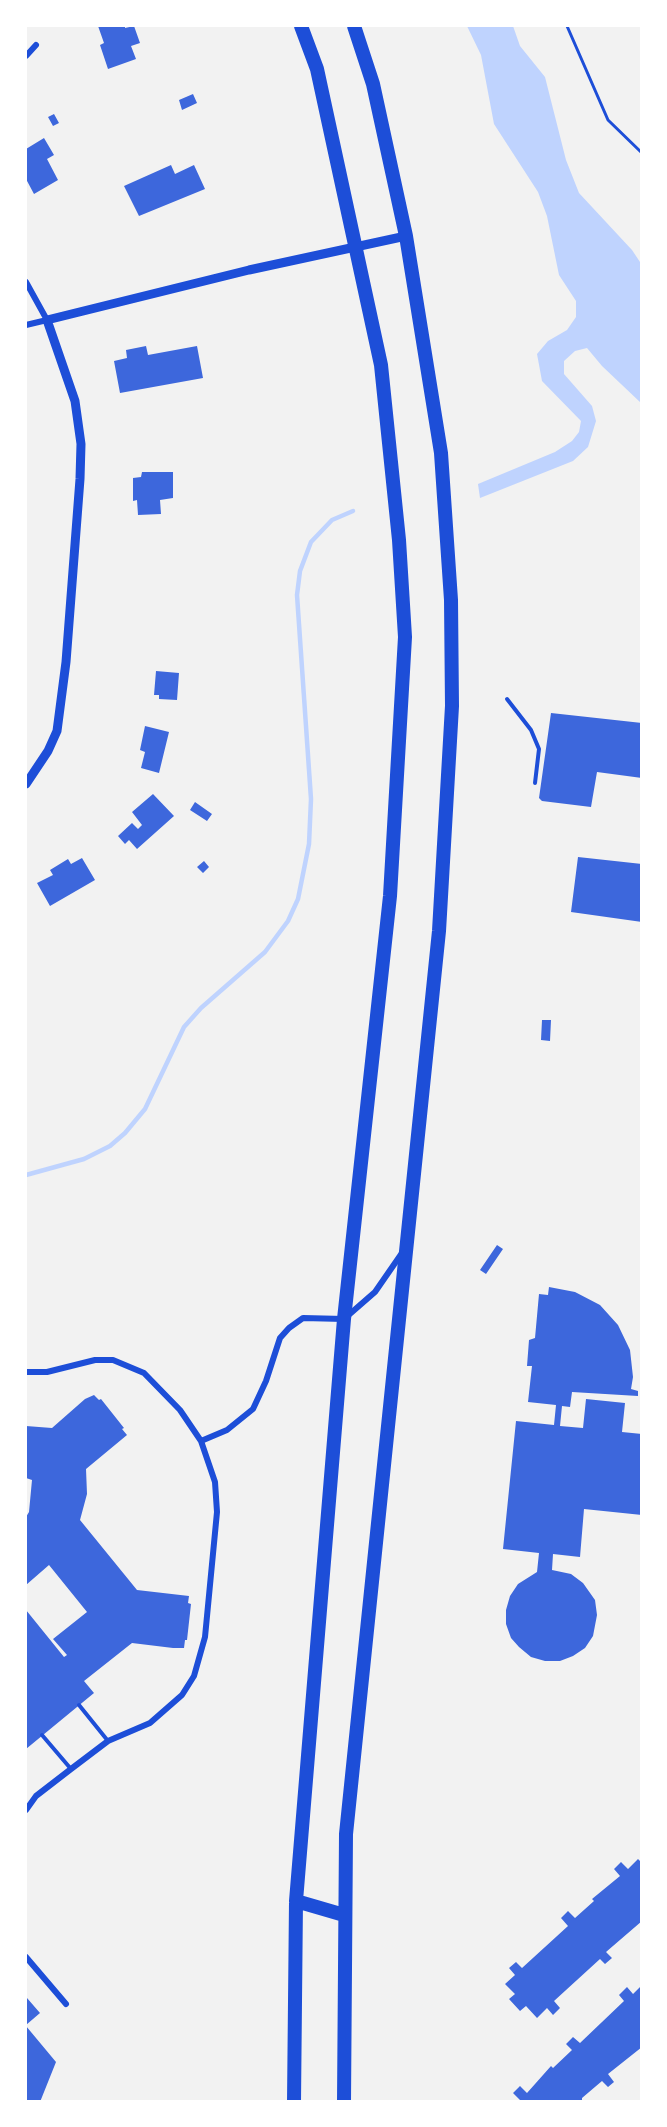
<!DOCTYPE html>
<style>
body{margin:0}
#map{position:relative;width:667px;height:2127px;overflow:hidden;background:#f2f2f2;font-family:Raleway,sans-serif}
canvas{display:block}
.frame{position:absolute;inset:0;border:27px solid #fff;pointer-events:none}
</style>
<div id="map">
<canvas width="667" height="2127"></canvas>
<div class="frame"></div>
</div>
<script>
const context = document.querySelector('canvas').getContext('2d');
context.lineJoin = 'round';
function fillPath(path, color) {
  context.fillStyle = color;
  context.fill(path, 'evenodd');
}
function poly(rows) {
  const path = new Path2D();
  for (const r of rows) {
    path.moveTo(r[0], r[1]);
    for (let i = 2; i < r.length; i += 2) path.lineTo(r[i], r[i + 1]);
  }
  return path;
}
function trace(path, color, width, dash) {
  context.strokeStyle = color;
  context.lineWidth = width;
  context.lineCap = dash ? 'butt' : 'round';
  context.setLineDash(dash || []);
  context.stroke(path);
}
const water = poly([
 [467,26,513,26,520,46,545,77,566,160,579,193,632,250,640,262,642,275,641,403,602,366,587,348,575,351,564,361,564,374,592,406,596,421,588,447,573,461,480,498,478,484,555,452,572,441,579,432,581,421,542,381,537,354,548,341,567,330,576,317,576,301,559,275,547,216,538,192,494,124,481,55]
]);
const stream = poly([
 [26,1175,84,1159,110,1146,125,1133,145,1109,184,1027,201,1008,265,952,288,921,298,899,309,844,311,799,297,595,300,571,311,542,332,520,353,511]
]);
const building = poly([
 [98,26,125,26,125,28,134,26,140,43,131,46,136,59,108,69,100,45,104,43],
 [193,94,197,103,182,110,179,100],
 [54,114,59,123,53,126,48,117],
 [44,138,54,155,47,159,58,180,34,194,26,179,26,149],
 [171,165,175,174,194,165,205,189,139,216,124,186],
 [146,346,148,355,197,346,203,378,120,393,114,361,127,358,126,350],
 [142,472,173,472,173,498,160,500,161,514,138,515,137,500,133,501,133,478,141,477],
 [156,671,179,673,177,700,159,699,159,695,154,695],
 [551,713,642,723,642,778,597,772,591,807,542,801,539,798],
 [145,726,169,732,159,773,141,768,145,752,140,750],
 [153,794,174,816,137,849,129,840,125,844,118,836,132,823,138,829,142,825,132,812],
 [195,802,212,814,207,821,190,810],
 [578,857,642,864,642,922,571,912],
 [82,858,95,880,50,906,37,883,53,875,50,870,68,859,71,864],
 [204,861,209,867,203,873,197,867],
 [542,1020,551,1020,550,1041,541,1040],
 [497,1245,503,1249,486,1274,480,1270],
 [549,1287,575,1292,600,1305,618,1325,630,1350,633,1377,631,1389,638,1391,638,1396,572,1392,570,1407,562,1406,560,1426,583,1428,586,1399,625,1403,622,1432,642,1434,642,1515,584,1509,580,1557,553,1554,552,1570,571,1574,583,1583,595,1600,597,1615,593,1636,585,1648,573,1656,560,1661,545,1661,531,1657,519,1647,511,1638,506,1624,506,1610,510,1596,518,1584,537,1572,539,1553,503,1549,516,1421,554,1425,556,1405,528,1402,532,1366,527,1366,529,1340,535,1338,539,1294,548,1295],
 [94,1395,99,1400,101,1399,124,1428,122,1429,127,1435,86,1469,87,1494,80,1520,137,1590,189,1596,188,1603,191,1604,187,1640,185,1640,184,1648,173,1648,132,1643,84,1681,94,1693,26,1749,26,1610,64,1657,67,1655,53,1639,87,1612,49,1565,26,1585,26,1517,29,1512,32,1480,26,1478,26,1426,52,1428,85,1399],
 [638,1859,642,1863,642,1921,606,1952,612,1958,605,1964,600,1959,554,2001,560,2008,553,2015,547,2008,537,2018,526,2006,520,2011,509,1999,515,1994,505,1984,515,1975,509,1968,516,1962,522,1968,568,1926,561,1918,568,1911,575,1918,594,1901,592,1899,620,1876,614,1869,621,1862,628,1869],
 [642,1985,642,2047,608,2074,614,2082,608,2087,602,2081,582,2098,582,2102,518,2102,520,2100,513,2093,520,2086,527,2093,551,2066,553,2068,572,2050,566,2044,573,2037,580,2043,624,2001,619,1995,627,1987,633,1994],
 [27,1998,40,2013,26,2025,26,2000],
 [26,2026,56,2062,40,2102,26,2102]
]);
const path = poly([
 [567,26,608,120,642,153]
]);
const service = poly([
 [507,699,531,730,539,749,535,783],
 [79,1705,108,1741],
 [42,1735,71,1769]
]);
const minor = poly([
 [26,56,36,45],
 [26,282,47,320,26,325],
 [26,1372,47,1372,95,1360,113,1360,144,1373,180,1410,201,1441,215,1482,217,1512,205,1637,194,1676,182,1695,150,1723,108,1741,71,1769,36,1796,26,1810],
 [201,1441,227,1430,253,1409,266,1381,280,1338,289,1328,303,1318,344,1319,375,1292,402,1253],
 [26,1957,66,2004]
]);
const tertiary = poly([
 [26,784,48,751,57,731,66,662,80,479,81,444,75,401,47,320,249,270,406,236]
]);
const trunk = poly([
 [296,1901,344,1915],
 [294,2102,296,1901,344,1319,390,896,405,637,399,540,381,365,317,69,301,26],
 [344,2102,346,1834,439,931,452,706,451,600,441,453,406,236,373,84,354,26]
]);
fillPath(water, '#bfd3fe');
trace(stream, '#bfd3fe', 4.5);
fillPath(building, '#3d67dc');
trace(path, '#1d4ed8', 3);
trace(service, '#1d4ed8', 4);
trace(minor, '#1d4ed8', 6);
trace(tertiary, '#1d4ed8', 9);
trace(trunk, '#1d4ed8', 14);
</script>
